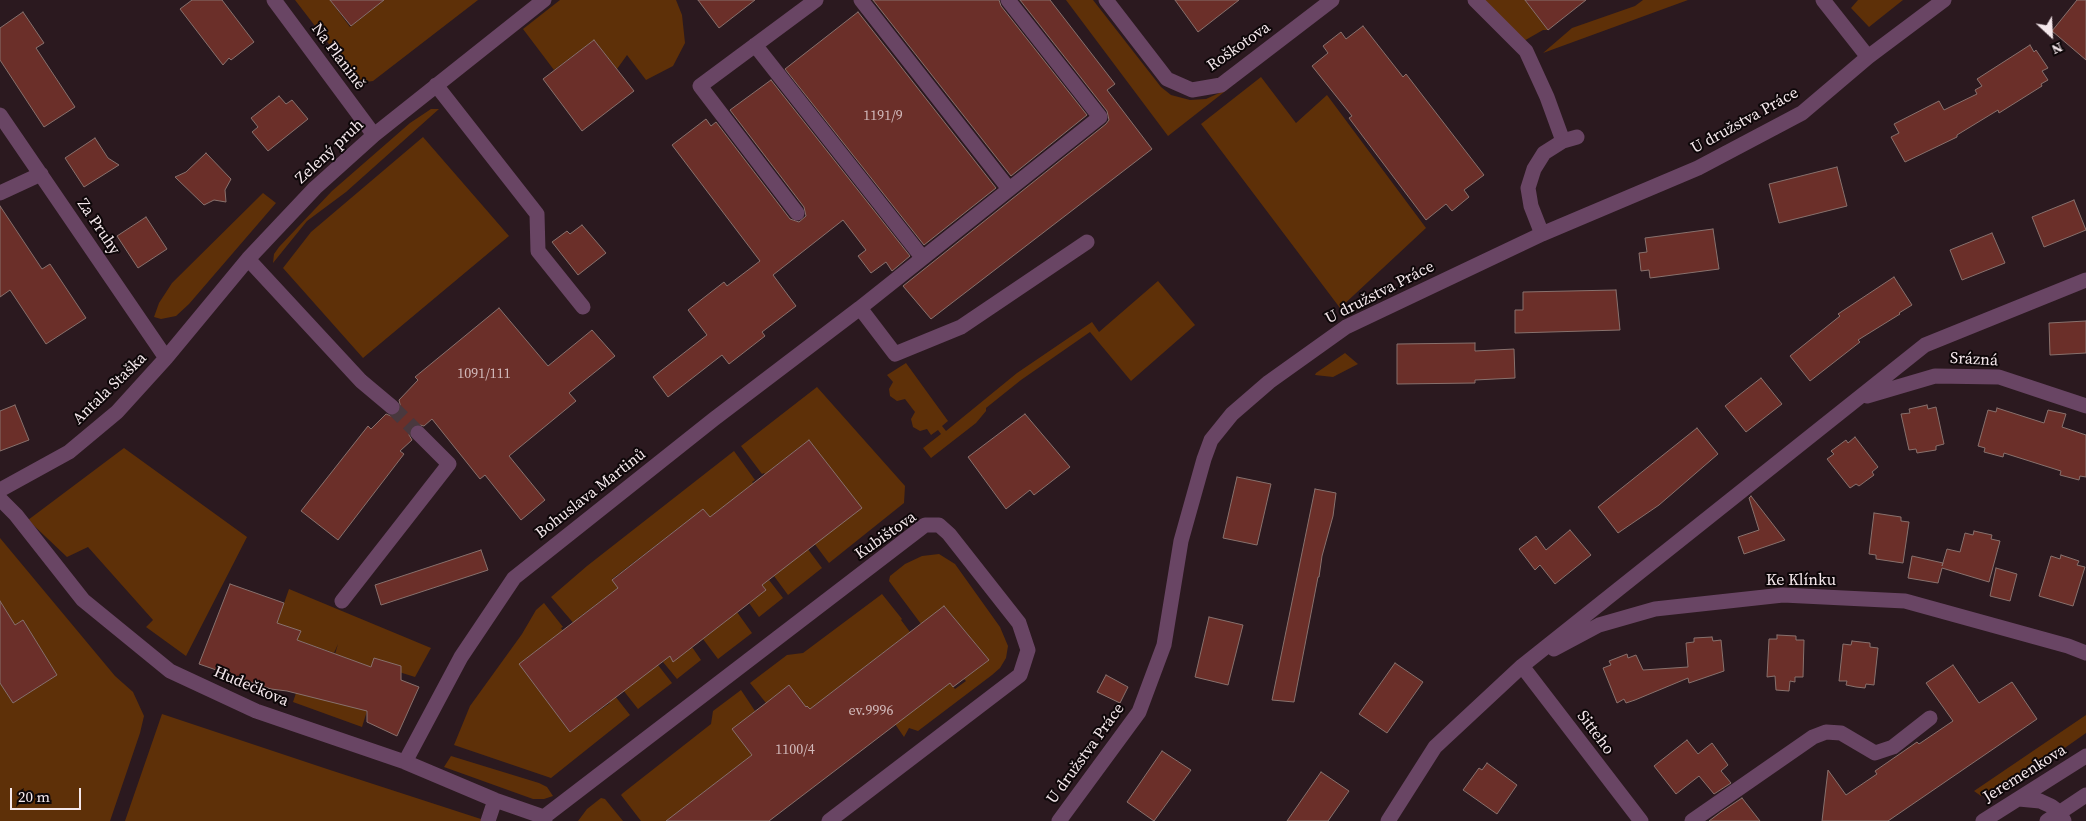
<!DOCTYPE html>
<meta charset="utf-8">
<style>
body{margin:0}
#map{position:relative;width:2086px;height:821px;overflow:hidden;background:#2b191f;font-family:"Source Serif 4",serif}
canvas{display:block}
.north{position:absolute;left:2026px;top:10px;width:50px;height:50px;-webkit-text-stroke:4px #0e0709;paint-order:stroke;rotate:155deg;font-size:14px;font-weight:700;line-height:20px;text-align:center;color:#f5e8ec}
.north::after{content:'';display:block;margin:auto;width:18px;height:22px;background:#f5e8ec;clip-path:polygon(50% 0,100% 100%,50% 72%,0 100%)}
.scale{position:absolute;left:10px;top:788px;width:71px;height:22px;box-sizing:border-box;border:2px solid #f5e8ec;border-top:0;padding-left:6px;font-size:15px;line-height:18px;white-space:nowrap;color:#f5e8ec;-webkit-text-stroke:4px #0e0709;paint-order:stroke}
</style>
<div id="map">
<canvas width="2086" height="821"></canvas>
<div class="north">N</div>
<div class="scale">20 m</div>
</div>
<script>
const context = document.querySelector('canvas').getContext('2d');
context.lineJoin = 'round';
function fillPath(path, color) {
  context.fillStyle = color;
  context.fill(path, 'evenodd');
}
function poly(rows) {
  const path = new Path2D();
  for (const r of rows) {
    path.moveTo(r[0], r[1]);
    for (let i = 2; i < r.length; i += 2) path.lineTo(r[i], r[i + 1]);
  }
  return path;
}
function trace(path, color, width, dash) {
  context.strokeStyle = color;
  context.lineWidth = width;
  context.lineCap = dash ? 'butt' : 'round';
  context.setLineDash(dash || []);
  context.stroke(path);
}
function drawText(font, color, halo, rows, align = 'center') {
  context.font = font + ' "Source Serif 4",serif';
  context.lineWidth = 4;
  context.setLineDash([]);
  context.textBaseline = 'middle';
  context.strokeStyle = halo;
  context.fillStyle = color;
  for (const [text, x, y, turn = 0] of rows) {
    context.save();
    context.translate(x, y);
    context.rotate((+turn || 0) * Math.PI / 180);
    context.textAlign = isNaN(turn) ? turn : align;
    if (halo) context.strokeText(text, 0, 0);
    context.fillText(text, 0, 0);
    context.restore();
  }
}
const green = poly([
 [295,0,330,0,350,27,384,0,478,0,373,81,359,83],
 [560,0,676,0,682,15,685,43,673,66,646,80,627,55,617,69,594,40,554,70,523,29],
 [1066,0,1093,0,1161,87,1171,95,1190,100,1206,99,1228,89,1168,136],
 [1480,0,1525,0,1548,30,1543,30,1522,42],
 [1643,0,1688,0,1543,53,1572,28,1635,6],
 [1858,0,1903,0,1869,27,1851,8],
 [1261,77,1296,123,1327,95,1426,228,1340,308,1201,124],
 [431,109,439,109,346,192,307,221,273,263,274,254,279,247,332,191,410,123],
 [423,137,509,236,363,358,283,268,311,232],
 [263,193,276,203,189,304,176,316,161,319,154,317,159,303,172,283],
 [1158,281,1195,325,1131,381,1090,332,1021,380,986,408,986,411,976,423,931,458,923,448,941,434,938,430,931,435,927,429,920,431,913,427,911,419,915,412,905,399,897,401,890,396,889,389,893,382,887,375,906,363,948,421,942,426,946,431,1017,373,1092,322,1099,332],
 [1345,353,1358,364,1333,377,1315,375,1316,373],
 [817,387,905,486,904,503,829,563,814,543,861,508,809,440,770,470,774,485,764,473,762,474,741,446],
 [124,448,247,537,186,656,146,627,153,620,88,547,67,557,28,520],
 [734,451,755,480,752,482,756,487,750,486,710,517,703,509,612,579,618,588,578,618,586,629,582,633,551,597,587,566],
 [0,538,115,676,133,692,144,716,140,733,110,821,0,821,0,683,13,703,57,675,23,620,15,625,0,601],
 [807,548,822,568,788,595,774,576],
 [939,554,955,564,1000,627,1008,646,1006,658,1000,668,992,675,918,731,909,728,904,737,895,724,950,683,955,689,966,681,964,679,989,660,945,607,921,624,889,581,890,576,905,564,922,556],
 [769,580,783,598,759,617,749,603,766,590,762,585],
 [289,589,431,648,415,677,399,672,372,667,375,657,371,667,335,654,338,644,334,653,297,640,301,632,274,632],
 [882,594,902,619,901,620,910,632,810,709,807,706,806,707,789,685,766,703,750,683,787,655,803,653],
 [544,603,563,627,561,628,571,641,558,634,519,664,570,732,610,703,609,701,615,696,630,715,551,778,454,745,470,706,522,634,536,610],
 [737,612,752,633,718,659,703,639],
 [692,647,701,660,677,679,663,662,670,656,673,661],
 [658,665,672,683,638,709,623,690],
 [298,687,367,711,362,727,293,702],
 [741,690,755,711,733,729,752,755,666,821,641,821,621,795,623,793,711,724,713,711],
 [162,714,327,769,487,821,125,821],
 [2086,715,2086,733,2059,752,2004,789,1986,792,1981,796,1974,791],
 [451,756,539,783,547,787,553,796,544,799,533,799,444,767],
 [601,798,605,799,623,821,578,821,587,809]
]);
const building = poly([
 [192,0,222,0,254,42,231,60,229,58,223,65,180,9,192,0],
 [330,0,384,0,351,26,330,0],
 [698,0,755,0,719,28,698,0],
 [873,0,999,0,1001,6,1087,115,1011,176,873,0],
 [1020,0,1050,0,1115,84,1107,90,1152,149,931,319,903,286,1106,124,1109,120,1107,111,1020,0],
 [1175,0,1239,0,1198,32,1175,0],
 [1525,0,1586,0,1548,30,1525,0],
 [2077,0,2086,0,2086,60,2052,31,2077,0],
 [23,12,44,43,36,48,75,107,44,127,0,60,0,28,23,12],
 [858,12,996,188,924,245,785,69,858,12],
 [1363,26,1403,77,1406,74,1484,175,1464,190,1469,197,1452,211,1446,204,1426,220,1349,118,1352,116,1312,66,1328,53,1323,46,1341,32,1346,39,1363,26],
 [594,40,634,91,582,131,543,79,594,40],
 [2030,45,2034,52,2036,50,2048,68,2042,71,2048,80,2041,84,2042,86,1999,113,1998,110,1957,135,1957,137,1905,162,1891,137,1899,133,1894,124,1939,101,1944,110,1977,94,1975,90,1982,86,1977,79,2030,45],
 [771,80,910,256,892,271,886,262,871,273,858,256,866,250,843,220,773,275,796,306,762,332,765,336,729,364,722,355,668,397,653,377,707,335,688,310,724,282,727,286,760,261,672,145,706,119,711,126,716,122,790,219,799,222,806,216,804,207,730,110,771,80],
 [279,96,286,104,292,100,308,119,268,151,252,132,258,127,251,118,279,96],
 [95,138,108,158,119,165,84,187,65,158,95,138],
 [206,153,231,179,225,190,226,202,214,200,204,205,175,177,186,172,206,153],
 [1837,167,1847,206,1779,223,1769,184,1837,167],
 [2074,200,2086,230,2044,247,2032,217,2074,200],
 [0,206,42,269,50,264,86,318,46,344,10,290,0,297,0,206],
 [146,217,167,249,138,268,117,236,146,217],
 [582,225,606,253,578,275,552,242,567,231,570,234,582,225],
 [1713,229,1719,269,1650,278,1649,270,1641,271,1639,253,1647,252,1645,238,1713,229],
 [1992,233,2005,263,1962,280,1950,250,1992,233],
 [1894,277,1912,305,1899,313,1900,314,1858,340,1860,342,1810,381,1790,356,1840,316,1838,314,1894,277],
 [1616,290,1620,330,1515,333,1515,310,1523,310,1523,292,1616,290],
 [499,308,548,366,592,330,615,356,569,393,576,401,509,456,545,500,521,520,485,475,480,479,432,419,424,426,416,424,411,427,409,435,412,440,400,451,404,454,338,540,301,511,368,426,371,429,386,414,391,416,399,413,401,408,399,400,418,380,415,377,499,308],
 [2086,321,2086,353,2050,355,2049,323,2086,321],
 [1475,343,1475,351,1514,349,1515,378,1475,380,1475,383,1397,384,1397,344,1475,343],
 [1761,378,1782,404,1746,432,1725,406,1761,378],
 [15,405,29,440,0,451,0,411,15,405],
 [1927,405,1928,409,1936,407,1944,444,1936,446,1936,450,1917,453,1916,449,1909,450,1901,414,1910,413,1909,409,1927,405],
 [1997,408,2044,423,2048,410,2066,414,2062,427,2086,435,2086,477,2080,476,2079,480,2060,475,2061,471,2004,453,2003,457,1984,452,1985,448,1978,446,1988,410,1996,412,1997,408],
 [1025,414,1070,467,1034,495,1030,490,1006,509,968,457,1025,414],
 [1697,428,1718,454,1659,505,1618,533,1598,507,1697,428],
 [1855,437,1878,467,1872,472,1874,475,1859,486,1856,484,1850,488,1827,459,1834,454,1831,451,1846,440,1848,443,1855,437],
 [809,440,862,508,762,585,766,590,673,662,670,656,570,732,519,664,618,588,612,580,703,509,710,517,809,440],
 [1237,477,1271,484,1257,545,1223,538,1237,477],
 [1315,489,1336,493,1333,516,1322,556,1319,577,1318,577,1294,702,1272,700,1315,489],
 [1751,496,1785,540,1744,554,1738,537,1759,530,1749,498,1751,496],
 [1874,513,1901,517,1901,521,1909,522,1903,563,1876,559,1876,555,1869,554,1874,513],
 [1570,530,1591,555,1555,584,1540,565,1535,570,1519,549,1536,536,1546,550,1570,530],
 [1974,531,1992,535,1991,539,2000,541,1989,582,1942,568,1938,583,1908,578,1912,556,1943,563,1942,566,1947,549,1960,552,1965,533,1973,535,1974,531],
 [481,550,488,570,381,605,375,585,481,550],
 [2061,555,2079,561,2077,565,2085,567,2073,606,2039,596,2051,556,2060,559,2061,555],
 [1996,568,2017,574,2010,601,1990,596,1996,568],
 [230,584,284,603,277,623,301,631,297,640,371,667,374,658,401,666,401,680,419,687,397,736,367,722,367,711,287,691,271,689,199,664,230,584],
 [0,601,15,625,23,620,57,675,13,703,0,683,0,601],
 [944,606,989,660,953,687,950,683,769,821,666,821,752,755,732,729,766,703,789,685,806,707,807,706,810,709,944,606],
 [1209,617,1243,625,1228,685,1195,677,1209,617],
 [1777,635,1796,636,1796,640,1804,640,1803,677,1795,677,1795,682,1790,681,1789,691,1776,690,1775,676,1767,677,1769,639,1777,639,1777,635],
 [1712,637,1713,641,1721,640,1724,671,1689,683,1688,678,1635,700,1626,703,1624,699,1617,703,1603,668,1611,665,1609,661,1627,654,1628,658,1636,655,1643,670,1688,667,1686,643,1694,642,1694,638,1712,637],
 [1852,641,1870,643,1870,647,1878,648,1874,685,1866,684,1865,688,1856,687,1846,685,1847,681,1839,681,1843,644,1851,645,1852,641],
 [1395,663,1423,682,1387,733,1359,714,1395,663],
 [1953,665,1979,703,2012,682,2037,719,1888,821,1822,821,1828,770,1846,795,1877,774,1875,771,1917,742,1919,744,1953,721,1926,683,1953,665],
 [1106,675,1128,687,1120,703,1097,692,1106,675],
 [1687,740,1698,754,1712,743,1728,765,1721,771,1731,783,1714,794,1699,776,1676,794,1654,766,1687,740],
 [1162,751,1191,770,1154,821,1127,802,1162,751],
 [1487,763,1517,785,1497,814,1463,790,1479,768,1482,770,1487,763],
 [1321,772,1349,791,1328,821,1287,821,1321,772],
 [1742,798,1760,821,1709,821,1721,812,1742,798]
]);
const minorTunnel = poly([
 [392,407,418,433]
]);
const minor = poly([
 [274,0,374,135],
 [861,0,1009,189],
 [1106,0,1167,79,1192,90,1221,85,1332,0],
 [1475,0,1526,51,1547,97,1563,141],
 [1823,0,1868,57],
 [755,45,922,257],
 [436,85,537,214,538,251,583,307],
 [0,115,166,358],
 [0,193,41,174],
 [797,213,700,86,816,0],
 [1542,234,1531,206,1528,188,1534,169,1544,153,1563,141,1577,137],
 [248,259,361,381,392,407],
 [860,308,895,354,961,327,1087,242],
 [1867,396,1935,376,1999,377,2086,406],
 [0,490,69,452,117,412,166,358,248,259,315,188,374,135,544,0],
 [0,499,16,515,83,600,170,671,256,711,405,762,495,800,544,817,545,821],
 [342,601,449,464,418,433],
 [1554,649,1599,625,1655,609,1783,595,1905,601,2068,646,2086,653],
 [1522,666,1641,821],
 [405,762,461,657,514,578,714,419,860,308,1100,117,1008,0],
 [2019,799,2040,801,2051,806,2059,812,2064,821],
 [544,817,925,525,939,525,949,534,1019,623,1028,650,1020,675,829,821],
 [488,821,495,800],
 [1059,821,1139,712,1164,645,1181,541,1204,459,1211,440,1232,414,1269,382,1346,327,1542,234,1698,168,1802,113,1868,57,1944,0],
 [1388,821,1435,747,1522,666,1925,345,2086,280],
 [1692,821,1813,737,1826,732,1841,733,1875,753,1893,747,1930,718],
 [1983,821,2086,756],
 [2047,821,2086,795]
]);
const numberNames = [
 ["1191/9",883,116],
 ["1091/111",484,374],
 ["ev.9996",871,711],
 ["1100/4",795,750]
];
const streetNames = [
 ["Roškotova",1239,47,-35],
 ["Na Planině",338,57,53],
 ["U družstva Práce",1745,121,-29],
 ["Zelený pruh",330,152,-43],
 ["Za Pruhy",98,227,56],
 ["U družstva Práce",1380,293,-27],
 ["Srázná",1974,360,3],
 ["Antala Staška",110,389,-44],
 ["Bohuslava Martinů",591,494,-38],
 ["Kubištova",886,536,-35],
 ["Ke Klínku",1801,581],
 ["Hudečkova",251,687,23],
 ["Sitteho",1595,733,53],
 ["U družstva Práce",1086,754,-54],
 ["Jeremenkova",2025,774,-32]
];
fillPath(green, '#5e3008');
fillPath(building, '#6b2f29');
trace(building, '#88716d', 1);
trace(minorTunnel, '#49383e', 15, [15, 8]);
trace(minor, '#694564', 15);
drawText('14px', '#d2babb', null, numberNames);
drawText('16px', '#f5e8ec', '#0e0709', streetNames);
</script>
